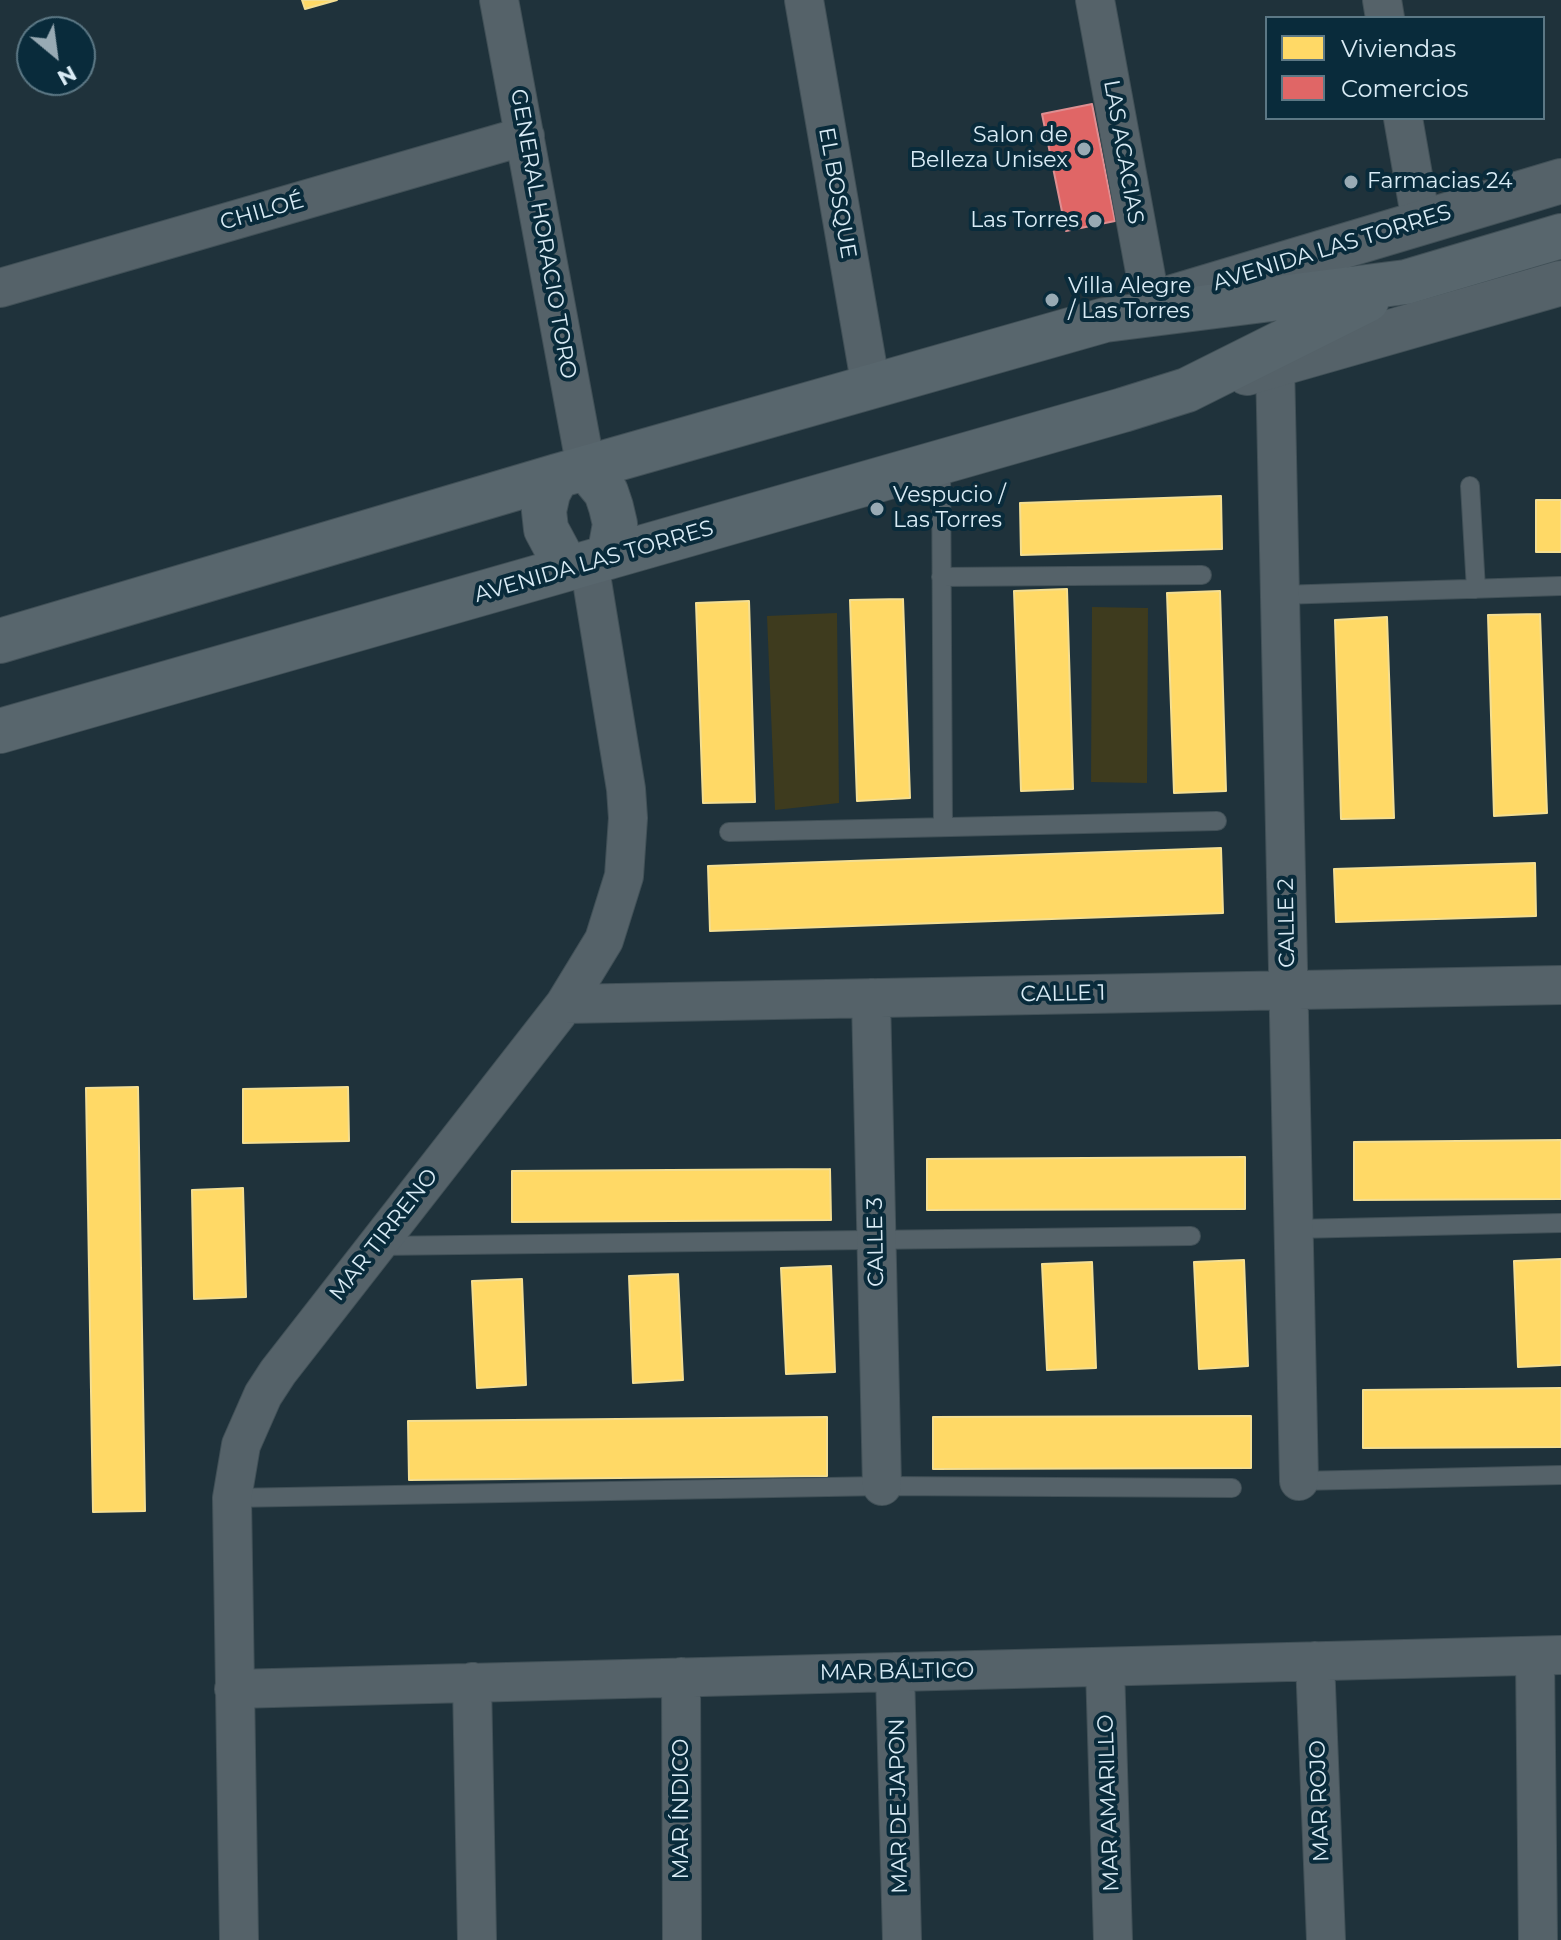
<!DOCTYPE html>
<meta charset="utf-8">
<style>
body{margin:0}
#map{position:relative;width:1561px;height:1940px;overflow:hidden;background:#1f323b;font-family:Montserrat,sans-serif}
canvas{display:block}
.legend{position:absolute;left:1265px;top:16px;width:280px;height:104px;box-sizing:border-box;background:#092b3b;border:2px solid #5c7885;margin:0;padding:10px 14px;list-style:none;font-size:24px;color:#d9ebf5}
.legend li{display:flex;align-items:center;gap:16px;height:40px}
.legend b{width:40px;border:2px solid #5c7885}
.north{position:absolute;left:16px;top:16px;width:80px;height:80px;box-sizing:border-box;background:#092b3b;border:2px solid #5c7885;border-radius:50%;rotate:151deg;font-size:22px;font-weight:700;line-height:32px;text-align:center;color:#d9ebf5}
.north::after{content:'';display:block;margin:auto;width:28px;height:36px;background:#98aab4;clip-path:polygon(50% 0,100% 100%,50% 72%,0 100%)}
</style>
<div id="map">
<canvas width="1561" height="1940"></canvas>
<ul class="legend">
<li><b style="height:22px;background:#ffd966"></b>Viviendas</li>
<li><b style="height:22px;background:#e06666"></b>Comercios</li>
</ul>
<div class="north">N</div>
</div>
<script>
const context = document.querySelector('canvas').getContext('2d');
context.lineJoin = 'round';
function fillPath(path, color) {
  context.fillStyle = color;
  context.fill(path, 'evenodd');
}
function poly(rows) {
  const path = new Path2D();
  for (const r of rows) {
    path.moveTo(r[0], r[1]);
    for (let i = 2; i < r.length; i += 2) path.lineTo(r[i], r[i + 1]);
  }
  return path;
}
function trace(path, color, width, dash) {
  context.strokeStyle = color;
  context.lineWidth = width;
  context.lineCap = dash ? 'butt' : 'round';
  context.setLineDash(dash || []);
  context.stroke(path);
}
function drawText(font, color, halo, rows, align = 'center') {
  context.font = font + ' Montserrat,sans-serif';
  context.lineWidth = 8;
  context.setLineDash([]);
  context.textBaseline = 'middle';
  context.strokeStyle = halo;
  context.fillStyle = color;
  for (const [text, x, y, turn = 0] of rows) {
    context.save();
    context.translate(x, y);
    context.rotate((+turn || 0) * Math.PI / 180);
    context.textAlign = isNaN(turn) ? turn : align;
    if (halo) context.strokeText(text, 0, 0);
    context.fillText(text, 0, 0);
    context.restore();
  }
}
const green = poly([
 [1092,607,1148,608,1147,783,1091,782],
 [837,613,839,803,775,810,767,616]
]);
const homes = poly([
 [302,0,337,0,305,9,302,0],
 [1221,496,1222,549,1021,555,1020,503,1221,496],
 [1536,500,1561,500,1561,552,1536,552,1536,500],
 [1067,589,1073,789,1021,791,1014,591,1067,589],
 [1220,591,1226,791,1174,793,1167,593,1220,591],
 [903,599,910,798,857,801,850,600,903,599],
 [749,601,755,802,703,803,696,603,749,601],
 [1540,614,1547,813,1494,816,1488,615,1540,614],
 [1387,617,1394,818,1341,819,1335,620,1387,617],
 [1221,848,1223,913,710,931,708,866,1221,848],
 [1535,863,1536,916,1336,922,1334,869,1535,863],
 [138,1087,145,1511,93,1512,86,1088,138,1087],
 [348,1087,349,1141,243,1143,243,1089,348,1087],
 [1561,1140,1561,1199,1354,1200,1354,1142,1561,1140],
 [1245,1157,1245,1209,927,1210,927,1159,1245,1157],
 [830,1169,831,1220,512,1222,512,1171,830,1169],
 [243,1188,246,1297,194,1299,192,1190,243,1188],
 [1561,1259,1561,1365,1518,1367,1514,1261,1561,1259],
 [1244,1260,1248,1366,1199,1369,1194,1262,1244,1260],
 [1092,1262,1096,1368,1047,1370,1042,1264,1092,1262],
 [831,1266,835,1372,786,1374,781,1268,831,1266],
 [678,1274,683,1380,633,1383,629,1276,678,1274],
 [522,1279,526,1385,477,1388,472,1281,522,1279],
 [1561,1388,1561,1447,1363,1448,1363,1390,1561,1388],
 [1251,1416,1251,1468,933,1469,933,1417,1251,1416],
 [827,1417,827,1476,409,1480,408,1421,827,1417]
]);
const shops = poly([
 [1092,104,1115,221,1066,231,1042,114,1092,104]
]);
const service = poly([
 [941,462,943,827],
 [1470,486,1476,589],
 [941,577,1202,575],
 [1280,595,1561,586],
 [729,832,1217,821],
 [1294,1229,1561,1223],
 [378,1246,1191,1236],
 [1299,1481,1561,1475],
 [232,1498,882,1486,1232,1488]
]);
const minor = poly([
 [499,0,586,468],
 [804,0,871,387],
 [1095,0,1151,304],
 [1382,0,1385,18],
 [1403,118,1421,221],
 [0,288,525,136],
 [1275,364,1299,1481],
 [871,998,882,1486],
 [565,1004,1561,985],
 [1535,1656,1538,1940],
 [1315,1661,1326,1940],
 [1105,1667,1113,1940],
 [895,1672,902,1940],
 [681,1677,682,1940],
 [472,1682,477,1940],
 [234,1689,1561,1655],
 [239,1940,232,1498,241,1445,263,1395,278,1372,565,1004,604,940,624,876,628,818,626,789,589,563]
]);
const tertiary = poly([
 [1153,303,1561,181],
 [1247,373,1561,283]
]);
const secondary = poly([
 [586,468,606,492,611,507,615,524,609,557],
 [557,476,548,493,544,511,546,529,561,557,573,567],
 [0,641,557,476,1105,320,1406,282,1561,236],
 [0,731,1123,410,1187,390,1367,300]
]);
const markers = [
 [1084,149,8,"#98aab4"],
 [1351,182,8,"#98aab4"],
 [1095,221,8,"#98aab4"],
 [1052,300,8,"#98aab4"],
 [877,509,8,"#98aab4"]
];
const poiNames = [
 ["Salon de",1068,136,"right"],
 ["Belleza Unisex",1068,161,"right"],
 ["Farmacias 24",1367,182],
 ["Las Torres",1079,221,"right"],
 ["Villa Alegre",1068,287],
 ["/ Las Torres",1068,312],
 ["Vespucio /",893,496],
 ["Las Torres",893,521]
];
const streetNames = [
 ["LAS ACACIAS",1123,152,80],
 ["EL BOSQUE",837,193,80],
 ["CHILOÉ",262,212,-16],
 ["GENERAL HORACIO TORO",543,234,80],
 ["AVENIDA LAS TORRES",1332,248,-17],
 ["AVENIDA LAS TORRES",594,562,-16],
 ["CALLE 2",1287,923,-91],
 ["CALLE 1",1063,994,-1],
 ["MAR TIRRENO",384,1235,-52],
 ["CALLE 3",876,1242,-91],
 ["MAR BÁLTICO",897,1672,-1],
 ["MAR ROJO",1320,1801,-92],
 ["MAR AMARILLO",1109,1803,-92],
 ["MAR DE JAPON",899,1806,-91],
 ["MAR ÍNDICO",682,1809,-90]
];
fillPath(green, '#3e3b1e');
fillPath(homes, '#ffd966');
trace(homes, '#f4de91', 2);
fillPath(shops, '#e06666');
trace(shops, '#de8e91', 2);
trace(service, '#415057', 20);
trace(minor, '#415057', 40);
trace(tertiary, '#415057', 46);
trace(secondary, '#415057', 46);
trace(service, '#556269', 18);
trace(minor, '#556269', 38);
trace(tertiary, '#556269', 44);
trace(secondary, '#58666d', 44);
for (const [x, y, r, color] of markers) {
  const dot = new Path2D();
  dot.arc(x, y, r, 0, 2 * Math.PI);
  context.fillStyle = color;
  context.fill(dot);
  trace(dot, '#092b3b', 3);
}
drawText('22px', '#d9ebf5', '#092b3b', poiNames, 'left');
drawText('22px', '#d9ebf5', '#092b3b', streetNames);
</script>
